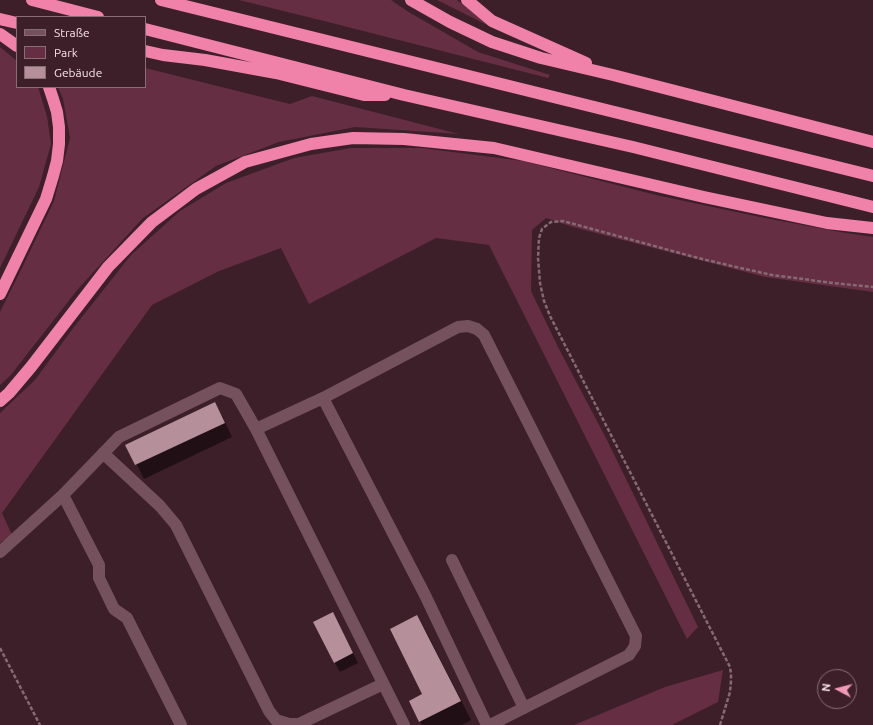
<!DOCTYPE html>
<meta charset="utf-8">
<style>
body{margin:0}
#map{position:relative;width:873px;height:725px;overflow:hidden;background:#3d1f29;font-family:Ubuntu,sans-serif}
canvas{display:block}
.legend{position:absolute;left:16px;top:16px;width:130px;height:72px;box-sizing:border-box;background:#3d1f29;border:1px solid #876d75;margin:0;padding:5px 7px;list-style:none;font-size:12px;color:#f6e1e7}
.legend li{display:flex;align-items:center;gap:8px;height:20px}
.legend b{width:20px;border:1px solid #876d75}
.north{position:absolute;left:817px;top:669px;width:40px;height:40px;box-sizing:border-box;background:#3d1f29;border:1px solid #876d75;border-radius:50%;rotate:277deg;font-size:11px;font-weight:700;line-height:16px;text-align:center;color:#f6e1e7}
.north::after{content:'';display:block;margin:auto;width:14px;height:18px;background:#f09ab6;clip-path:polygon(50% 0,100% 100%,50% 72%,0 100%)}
</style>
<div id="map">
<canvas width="873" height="725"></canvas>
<ul class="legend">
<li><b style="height:5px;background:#74515c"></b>Straße</li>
<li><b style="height:11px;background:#652e42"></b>Park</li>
<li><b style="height:11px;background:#b58f9a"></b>Gebäude</li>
</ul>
<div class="north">N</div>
</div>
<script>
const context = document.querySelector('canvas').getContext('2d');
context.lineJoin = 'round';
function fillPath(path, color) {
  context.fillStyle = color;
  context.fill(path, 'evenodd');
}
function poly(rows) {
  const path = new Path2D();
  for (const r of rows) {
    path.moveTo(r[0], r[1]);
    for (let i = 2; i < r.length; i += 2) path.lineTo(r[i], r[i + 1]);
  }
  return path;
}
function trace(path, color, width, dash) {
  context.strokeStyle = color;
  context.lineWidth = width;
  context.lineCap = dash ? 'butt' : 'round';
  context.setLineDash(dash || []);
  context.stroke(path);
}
const green = poly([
 [239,0,391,0,407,11,478,52,550,75,548,78,332,23],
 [437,0,457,0,478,16,487,25],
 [0,47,17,61,17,87,38,87,47,116,51,144,39,187,0,268],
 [145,68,290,104,312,96,459,134,355,127,279,142,216,166,143,218,78,289,10,376,0,385,0,312,19,274,54,201,70,138,63,99,58,87,145,87],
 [351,148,422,148,523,161,656,195,760,217,840,232,873,237,873,292,765,277,573,227,546,218,532,230,531,291,558,347,608,442,698,627,687,639,489,245,436,238,309,304,281,248,219,271,152,305,2,513,12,535,0,543,0,413,35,380,74,327,131,255,180,211,226,183,294,158],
 [723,670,718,702,672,725,574,725,665,687]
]);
const shadow = poly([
 [214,403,223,418,232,437,144,479,127,445],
 [417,616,428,635,471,720,462,725,422,725,410,701,424,694],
 [338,623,358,663,340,672,335,663]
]);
const building = poly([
 [215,402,225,423,135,465,125,445],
 [333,612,353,653,334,663,313,622],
 [417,615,461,701,419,722,409,701,422,694,390,629]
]);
const path = poly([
 [0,648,40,725],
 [720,725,730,692,731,681,731,674,730,667,550,316,544,301,540,283,538,258,539,238,542,229,551,222,563,221,698,258,736,267,772,275,833,283,873,287]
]);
const minor = poly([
 [323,398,425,595,487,725],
 [256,429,323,398,458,327,468,326,477,329,484,335,636,636,635,646,629,655,490,725],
 [103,453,160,506,176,525,269,711,276,720,289,724,299,724,383,684],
 [63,495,99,565,99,578,114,609,127,618,181,725],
 [0,552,63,495,119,437,220,388,236,394,256,429,404,725],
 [452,560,524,708]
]);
const highway = poly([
 [32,0,98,17],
 [161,0,873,176],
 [411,0,450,22,492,42,541,58,613,75,873,142],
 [467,0,492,21,586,63],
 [0,19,17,23],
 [145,29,404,95,633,147,873,207],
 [0,34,17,46],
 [145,51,163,55,205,60,276,73,364,95,385,95],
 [0,294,46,199,53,176,57,161,59,144,59,127,57,112,53,99,49,87],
 [0,401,9,393,31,367,108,267,152,222,196,189,245,162,311,144,353,138,404,139,494,148,704,197,827,223,873,228]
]);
fillPath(green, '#652e42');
fillPath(shadow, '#0007');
fillPath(building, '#b58f9a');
trace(path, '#856a73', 2.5, [4, 2]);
trace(minor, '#74515c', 12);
trace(highway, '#f081a8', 12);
</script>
